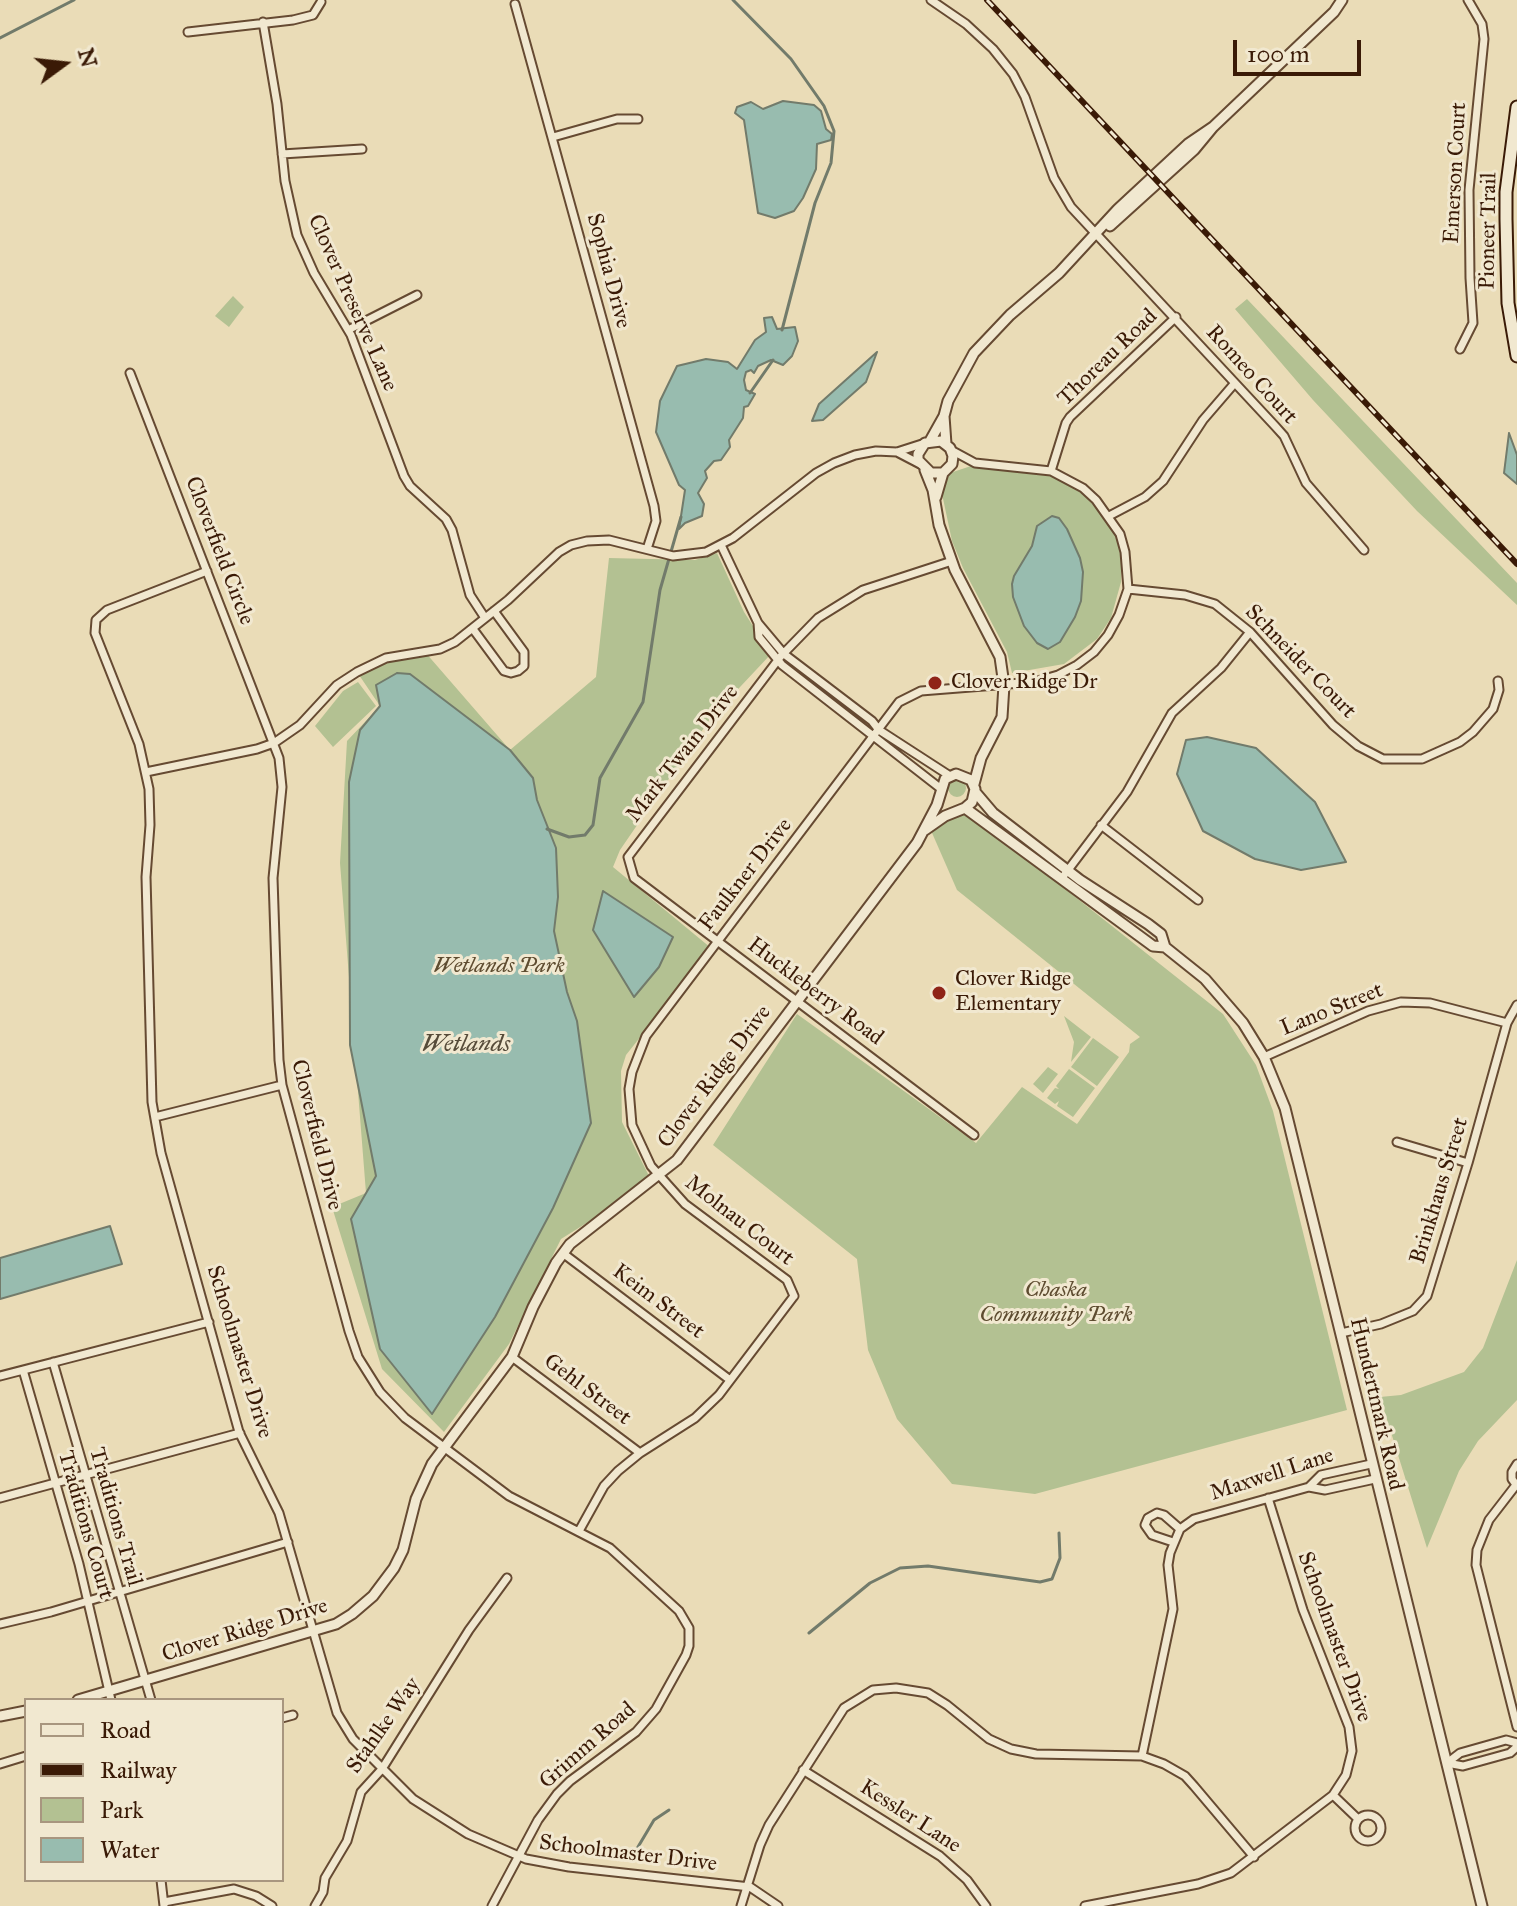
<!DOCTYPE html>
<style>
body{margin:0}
#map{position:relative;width:1517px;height:1906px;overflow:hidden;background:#eadcb7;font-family:"IM FELL Great Primer",serif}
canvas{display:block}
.legend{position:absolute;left:24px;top:1698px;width:260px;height:184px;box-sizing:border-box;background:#f1e8d0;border:2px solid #a8967f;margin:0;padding:10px 14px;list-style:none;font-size:24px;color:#3a1a06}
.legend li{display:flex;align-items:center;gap:16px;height:40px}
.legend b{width:40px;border:2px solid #a8967f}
.north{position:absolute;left:24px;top:24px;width:80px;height:80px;-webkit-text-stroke:6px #f1e8d0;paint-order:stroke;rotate:75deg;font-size:22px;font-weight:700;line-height:32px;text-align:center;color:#3a1a06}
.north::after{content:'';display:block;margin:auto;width:28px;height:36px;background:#3a1a06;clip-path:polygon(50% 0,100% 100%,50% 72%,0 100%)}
.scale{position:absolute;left:1233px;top:40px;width:128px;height:36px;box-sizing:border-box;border:4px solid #3a1a06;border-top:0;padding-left:10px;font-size:24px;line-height:28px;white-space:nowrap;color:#3a1a06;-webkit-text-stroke:6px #f1e8d0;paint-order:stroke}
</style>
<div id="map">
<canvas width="1517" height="1906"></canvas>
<ul class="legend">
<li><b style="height:10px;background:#f1e8d0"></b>Road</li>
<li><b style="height:10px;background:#3a1a06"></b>Railway</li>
<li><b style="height:22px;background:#b3c192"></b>Park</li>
<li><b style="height:22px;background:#98bcaf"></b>Water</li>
</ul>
<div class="north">N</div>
<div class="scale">100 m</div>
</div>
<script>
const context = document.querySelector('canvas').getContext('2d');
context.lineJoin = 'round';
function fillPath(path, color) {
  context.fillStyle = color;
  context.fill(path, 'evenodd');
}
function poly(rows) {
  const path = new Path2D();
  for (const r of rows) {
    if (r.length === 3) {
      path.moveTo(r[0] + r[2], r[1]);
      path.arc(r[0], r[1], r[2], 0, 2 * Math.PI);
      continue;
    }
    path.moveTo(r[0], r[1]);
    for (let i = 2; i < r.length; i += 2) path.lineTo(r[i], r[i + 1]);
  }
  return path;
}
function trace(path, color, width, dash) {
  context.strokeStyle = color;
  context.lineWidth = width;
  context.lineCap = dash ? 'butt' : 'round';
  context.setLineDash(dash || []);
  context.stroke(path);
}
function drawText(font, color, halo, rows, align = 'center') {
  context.font = font + ' "IM FELL Great Primer",serif';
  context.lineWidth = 6;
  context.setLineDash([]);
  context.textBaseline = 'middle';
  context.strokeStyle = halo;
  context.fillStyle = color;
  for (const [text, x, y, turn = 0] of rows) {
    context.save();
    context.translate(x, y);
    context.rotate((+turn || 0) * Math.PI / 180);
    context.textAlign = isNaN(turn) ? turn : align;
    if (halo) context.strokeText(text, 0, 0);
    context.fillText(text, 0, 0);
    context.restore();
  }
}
const green = poly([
 [233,296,244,307,229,327,215,316],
 [1247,299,1517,583,1517,605,1417,511,1313,400,1235,309],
 [974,465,1046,474,1061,479,1091,499,1116,535,1121,552,1121,582,1111,618,1097,639,1064,664,1012,673,1007,652,963,568,952,541,941,489,947,474],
 [717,553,744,612,771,654,710,719,620,850,613,867,711,948,626,1055,621,1071,622,1122,652,1182,561,1239,509,1344,444,1432,382,1369,332,1207,366,1193,340,863,347,741,380,706,357,672,425,652,510,750,596,677,609,558,695,560],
 [358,682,376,706,333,747,315,726,343,691],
 [957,788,9],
 [968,812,1223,1014,1256,1065,1273,1111,1347,1410,1035,1494,952,1484,897,1419,868,1350,857,1259,713,1145,797,1014,976,1143,1022,1087,1077,1124,1129,1052,1130,1044,1140,1037,957,890,929,826],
 [1064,1016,1091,1037,1071,1062,1074,1042],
 [1093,1038,1119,1057,1097,1086,1071,1067],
 [1048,1067,1058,1074,1043,1093,1033,1084],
 [1069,1069,1095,1088,1073,1117,1057,1106,1059,1101,1055,1104,1047,1098,1055,1088,1059,1089,1056,1086],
 [1517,1260,1517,1400,1478,1441,1459,1471,1427,1548,1380,1397,1401,1395,1464,1372,1483,1348]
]);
const water = poly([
 [783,101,814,105,821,111,826,129,832,134,831,140,817,144,816,169,803,198,794,211,775,218,758,213,744,120,735,113,737,107,751,102,763,109,783,101],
 [772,317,777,329,795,327,798,341,792,356,783,365,771,360,758,366,754,373,751,370,746,372,744,380,746,390,755,394,748,406,744,407,743,418,729,440,730,447,721,460,714,461,705,471,707,478,698,493,704,504,702,516,685,523,679,529,685,490,679,485,656,432,660,401,677,366,706,359,728,362,737,369,755,340,766,332,764,318,772,317],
 [877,352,866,382,823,420,812,421,819,404,877,352],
 [1509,433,1517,455,1517,484,1504,473,1509,433],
 [1052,516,1059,518,1067,529,1080,558,1083,572,1081,601,1075,617,1060,642,1048,649,1037,643,1024,626,1013,597,1012,584,1014,576,1032,546,1037,526,1052,516],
 [397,673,410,674,510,750,533,778,537,800,556,848,558,897,554,931,567,992,577,1021,591,1123,553,1208,495,1317,432,1414,380,1349,351,1219,376,1176,350,1045,349,782,360,730,380,706,376,685,397,673],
 [1207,737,1256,748,1315,802,1346,862,1301,870,1255,859,1203,831,1177,774,1186,740,1207,737],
 [603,891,673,937,659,967,634,997,593,930,603,891],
 [110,1226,122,1264,0,1299,0,1258,110,1226]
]);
const stream = poly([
 [733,0,791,59,824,106,834,131,831,163,815,203,782,330],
 [0,38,74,0],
 [750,393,773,360],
 [547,829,569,837,585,835,593,825,600,778,643,702,660,590,681,517],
 [809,1633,870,1583,900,1568,928,1566,1040,1582,1052,1579,1060,1558,1059,1533],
 [632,1857,654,1820,669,1810]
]);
const minor = poly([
 [931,0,966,24,993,49,1013,74,1025,97,1054,178,1071,207,1275,426,1284,436,1306,483,1364,550],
 [515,4,654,506,656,521,647,549],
 [263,22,277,104,285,181,297,235,314,273,351,335,404,476,410,486,446,519,452,530,470,595,485,618],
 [188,32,293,20,313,15,321,2],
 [553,137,617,119,638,119],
 [282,154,362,149],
 [348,330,417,295],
 [1460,349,1473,323,1470,278,1469,190,1484,39,1482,24,1468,0],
 [130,373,279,758,282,787,273,878,279,1060,282,1085,349,1331,358,1357,380,1392,405,1418,509,1496,610,1548,679,1611,689,1628,689,1646,686,1655,656,1709,636,1732,570,1781,557,1794,538,1820,492,1906],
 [897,452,920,464],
 [1051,471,1066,423,1070,417,1176,317],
 [1109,516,1145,497,1163,481,1203,420,1234,384],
 [721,545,758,623,784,654,872,721,879,730,950,776],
 [952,561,863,590,818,618,781,656,628,857,634,878,974,1135],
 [207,571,107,610,96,620,95,633,139,744,149,789,150,825,146,877,152,1102,161,1153,239,1432,279,1513,337,1713,353,1739,413,1799,468,1834,526,1859,569,1867,750,1887,778,1906],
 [1128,589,1185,595,1215,604,1250,632,1333,725,1358,746,1383,759,1422,759,1460,742,1473,732,1493,709,1499,690,1498,681],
 [758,623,759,637,782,665,940,788],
 [473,629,504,671,511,673,518,671,524,666,524,652,494,611],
 [146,772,257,749,274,743,300,725,337,685,357,672,386,658,440,649,455,642,508,600,559,552,571,545,587,541,609,540,673,556,706,552,733,538,816,473,834,463,855,455,876,451,897,452,925,443],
 [1101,825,1198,900],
 [1062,878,1127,792,1172,713,1221,668,1250,632],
 [1264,1057,1368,1011,1401,1002,1430,1003,1507,1023],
 [155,1117,282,1085],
 [1397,1142,1468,1163],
 [564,1254,730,1380],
 [794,1296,787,1280,685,1204,651,1166,632,1125,629,1089,632,1072,646,1036,899,702,921,691,1034,682,1058,675,1077,665,1094,652,1108,635,1119,615,1128,589,1125,552,1120,534,1096,500,1083,488,1051,471,975,463,951,450],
 [1341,1333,1381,1324,1413,1311,1427,1296,1468,1163,1507,1023,1517,1005],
 [512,1357,640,1453],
 [53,1362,151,1700],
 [23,1370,79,1564,111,1700],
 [0,1376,209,1322],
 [1517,1464,1512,1472,1512,1479,1517,1486],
 [1516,1485,1489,1520,1477,1550,1476,1565,1517,1727],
 [1309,1487,1325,1490,1375,1479],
 [0,1498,240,1433],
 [579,1531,604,1486,618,1471,640,1453,695,1418,719,1395,794,1296],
 [1173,1542,1152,1535,1145,1525,1148,1518,1157,1513,1164,1515,1180,1529],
 [0,1624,51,1612,288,1542],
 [282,1718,293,1715],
 [1142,1756,1173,1609,1168,1565,1170,1553,1180,1529,1194,1519,1309,1487,1321,1475,1371,1464],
 [1447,1763,1460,1753,1506,1740,1517,1743],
 [1447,1763,1463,1766,1510,1753,1517,1747],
 [0,1764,26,1756],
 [803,1770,940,1856,967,1880,986,1906],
 [1333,1795,1358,1819],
 [1368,1828,13],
 [161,1880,164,1906],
 [164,1902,234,1889,256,1896,272,1906],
 [315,1906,323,1892,325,1878,347,1841,361,1792,382,1769,469,1630,507,1578],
 [741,1906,760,1845,769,1825,844,1708,873,1690,896,1688,928,1693,947,1705,989,1739,1011,1749,1036,1754,1142,1756,1164,1764,1185,1776,1194,1786,1254,1857],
 [1085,1906,1198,1884,1231,1873,1333,1795,1346,1775,1352,1751,1349,1727,1303,1610,1268,1498]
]);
const tertiary = poly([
 [1110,226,1194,150,1213,127,1334,12,1342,0],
 [930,441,944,416],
 [946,444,944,416,948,401,974,353,1010,315,1059,273,1118,209,1188,144,1213,127],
 [925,470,933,490,939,525,955,570,1000,657,1004,685,1002,717,981,758,974,784],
 [936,497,943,473,952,464,953,456,950,448,941,441,925,443,918,454,918,460,931,473,943,473],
 [976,793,993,813,1080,880,1148,924,1161,934,1165,947],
 [965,808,1153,946,1165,947],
 [1165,947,1205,979,1243,1023,1264,1057,1285,1108,1482,1906],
 [78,1700,336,1624,352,1614,373,1596,394,1568,403,1550,416,1499,432,1464,512,1357,533,1307,556,1263,570,1244,677,1160,917,843,937,805,945,779,956,774,971,780,975,789,972,802,965,808,945,816,925,830],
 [0,1716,26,1711]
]);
const secondary = poly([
 [1517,107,1506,192,1506,219,1508,303,1517,356]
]);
const rail = poly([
 [987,0,1517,564]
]);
const markers = [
 [935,683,8,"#8f2418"],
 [939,993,8,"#8f2418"]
];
const streetNames = [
 ["Emerson Court",1456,173,-87],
 ["Pioneer Trail",1489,231,-89],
 ["Sophia Drive",608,271,75],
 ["Clover Preserve Lane",352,303,66],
 ["Thoreau Road",1108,358,-44],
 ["Romeo Court",1251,375,48],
 ["Cloverfield Circle",219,551,69],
 ["Schneider Court",1300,662,46],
 ["Mark Twain Drive",683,754,-52],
 ["Faulkner Drive",746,875,-52],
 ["Huckleberry Road",815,992,37],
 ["Lano Street",1332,1010,-22],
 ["Clover Ridge Drive",715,1077,-53],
 ["Cloverfield Drive",316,1135,76],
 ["Brinkhaus Street",1440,1191,-73],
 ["Molnau Court",739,1221,38],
 ["Keim Street",658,1302,37],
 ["Schoolmaster Drive",239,1352,73],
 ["Gehl Street",587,1390,37],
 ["Hundertmark Road",1376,1404,77],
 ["Maxwell Lane",1272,1475,-18],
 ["Traditions Trail",115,1517,74],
 ["Traditions Court",85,1525,74],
 ["Clover Ridge Drive",245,1631,-17],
 ["Schoolmaster Drive",1334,1637,70],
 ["Stahlke Way",384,1726,-55],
 ["Grimm Road",588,1746,-41],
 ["Kessler Lane",910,1817,33],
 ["Schoolmaster Drive",628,1854,7]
];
const poiNames = [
 ["Clover Ridge Dr",951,683],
 ["Clover Ridge",955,980],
 ["Elementary",955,1005]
];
const parkNames = [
 ["Wetlands Park",499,967],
 ["Chaska",1056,1291],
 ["Community Park",1056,1316]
];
const waterNames = [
 ["Wetlands",466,1045]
];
fillPath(green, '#b3c192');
fillPath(water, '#98bcaf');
trace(water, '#727b6b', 2);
trace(stream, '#727b6b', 3);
trace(minor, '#664a32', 11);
trace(tertiary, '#664a32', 13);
trace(secondary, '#3a1a06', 15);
trace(minor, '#f1e8d0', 7);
trace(tertiary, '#f1e8d0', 9);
trace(secondary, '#f1e8d0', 11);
trace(rail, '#3a1a06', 6);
trace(rail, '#f1e8d0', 3, [9]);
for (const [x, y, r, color] of markers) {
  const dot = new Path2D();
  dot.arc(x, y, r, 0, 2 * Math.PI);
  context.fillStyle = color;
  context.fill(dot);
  trace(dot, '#f1e8d0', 3);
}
drawText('22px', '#3a1a06', '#f1e8d0', streetNames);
drawText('22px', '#3a1a06', '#f1e8d0', poiNames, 'left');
drawText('italic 22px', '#5e4c30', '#f1e8d0', parkNames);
drawText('italic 24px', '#564b39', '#f1e8d0', waterNames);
</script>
